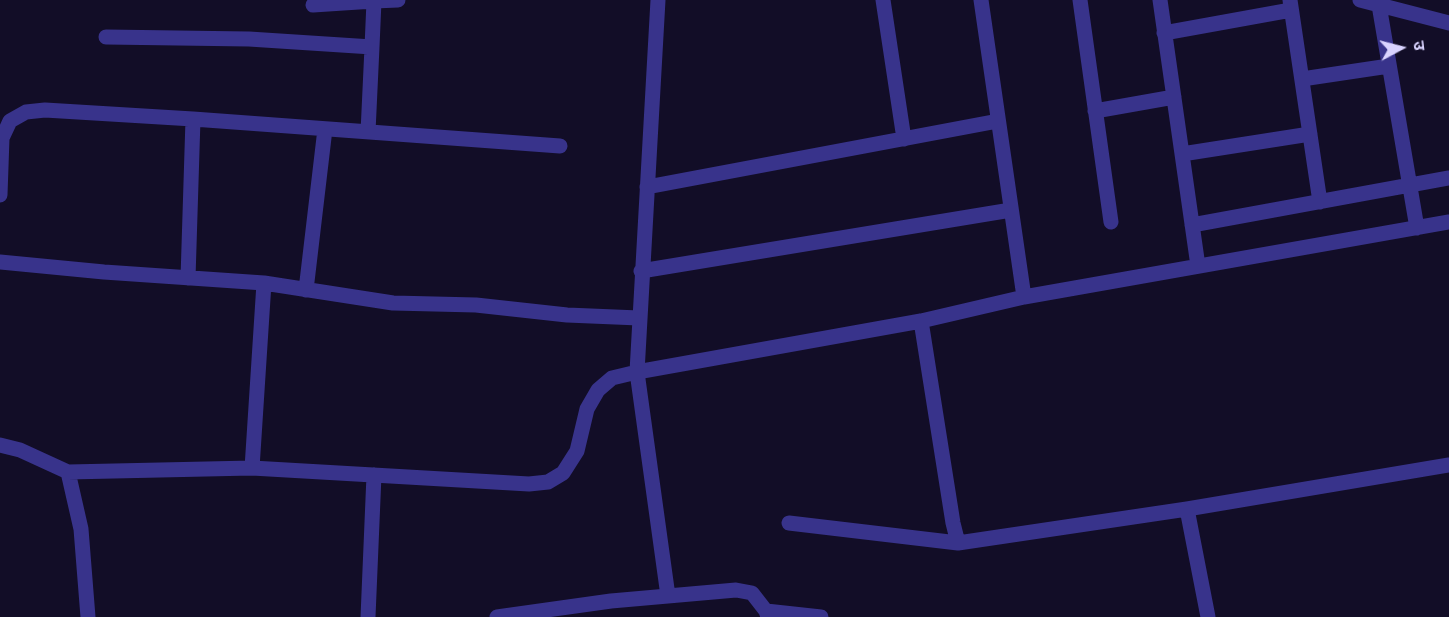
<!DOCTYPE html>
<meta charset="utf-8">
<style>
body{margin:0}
#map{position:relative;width:1449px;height:617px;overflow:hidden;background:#120d27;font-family:Helvetica,"Noto Sans Devanagari",sans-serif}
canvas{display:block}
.north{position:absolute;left:1371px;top:18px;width:60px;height:60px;-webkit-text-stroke:4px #120d27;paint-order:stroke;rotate:83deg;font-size:16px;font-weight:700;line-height:24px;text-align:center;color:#d9d3ff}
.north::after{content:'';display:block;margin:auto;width:21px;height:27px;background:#d9d3ff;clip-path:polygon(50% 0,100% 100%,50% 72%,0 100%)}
</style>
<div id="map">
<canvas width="1449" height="617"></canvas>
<div class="north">उ</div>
</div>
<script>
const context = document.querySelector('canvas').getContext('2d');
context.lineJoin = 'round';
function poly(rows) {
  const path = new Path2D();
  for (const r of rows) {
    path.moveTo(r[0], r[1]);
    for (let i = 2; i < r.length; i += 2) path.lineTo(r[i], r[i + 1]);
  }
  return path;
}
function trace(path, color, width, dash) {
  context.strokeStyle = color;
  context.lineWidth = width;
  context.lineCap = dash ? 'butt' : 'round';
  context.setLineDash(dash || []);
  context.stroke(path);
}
const minor = poly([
 [658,0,637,372,921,321,1024,297,981,0],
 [883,0,904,139],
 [1080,0,1111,222],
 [1160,0,1198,266],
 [1290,0,1320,202],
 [1360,0,1449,23],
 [313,5,374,1],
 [1379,5,1417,228],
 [1164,33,1291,10],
 [106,37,249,39,372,47,374,1,398,0],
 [1302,79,1389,66],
 [1095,111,1174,97],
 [193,119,560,146],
 [368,132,372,47],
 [1182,154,1310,134],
 [647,187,998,121],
 [0,195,2,138,10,121,26,112,45,110,193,119,188,278],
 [1192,225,1449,178],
 [0,262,104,272,264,283,393,303,476,305,567,315,639,318],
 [641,271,1011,210],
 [306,290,325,129],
 [1024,297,1449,222],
 [921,321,953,523,958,543,1187,509,1449,465],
 [0,445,20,450,68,472,81,529,88,617],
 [252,468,264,283],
 [68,472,252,468,529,484,548,482,563,473,577,451,587,409,598,390,612,378,637,372,668,596],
 [1187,509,1208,617],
 [789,523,958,543],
 [766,611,821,617],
 [368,617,374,475],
 [497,617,611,601,736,590,752,593,766,611,768,617]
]);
trace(minor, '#38338b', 15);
</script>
